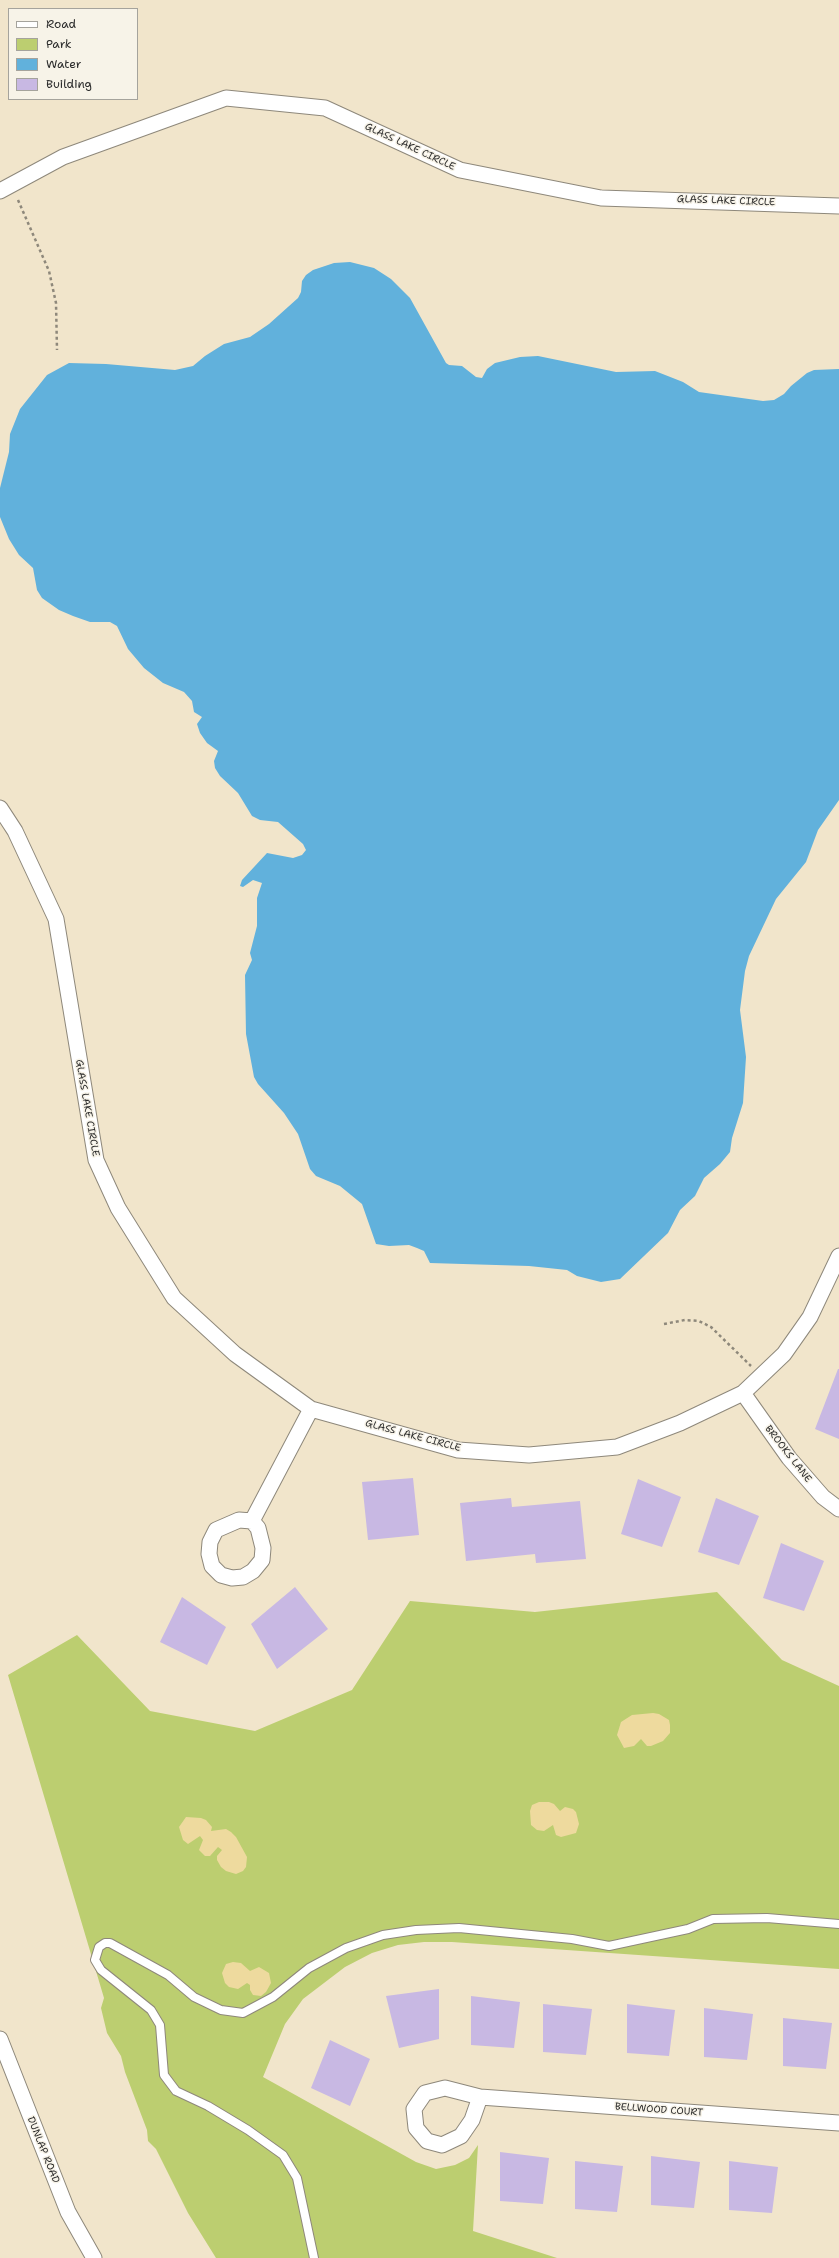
<!DOCTYPE html>
<style>
body{margin:0}
#map{position:relative;width:839px;height:2258px;overflow:hidden;background:#f1e5cb;font-family:"Shantell Sans",sans-serif}
canvas{display:block}
.legend{position:absolute;left:8px;top:8px;width:130px;height:92px;box-sizing:border-box;background:#f7f3e8;border:1px solid #a5a39c;margin:0;padding:5px 7px;list-style:none;font-size:12px;color:#2b2b2b}
.legend li{display:flex;align-items:center;gap:8px;height:20px}
.legend b{width:20px;border:1px solid #a5a39c}
</style>
<div id="map">
<canvas width="839" height="2258"></canvas>
<ul class="legend">
<li><b style="height:5px;background:#fff"></b>Road</li>
<li><b style="height:11px;background:#bcce70"></b>Park</li>
<li><b style="height:11px;background:#61b1dc"></b>Water</li>
<li><b style="height:11px;background:#c8b8e3"></b>Building</li>
</ul>
</div>
<script>
const context = document.querySelector('canvas').getContext('2d');
context.lineJoin = 'round';
function fillPath(path, color) {
  context.fillStyle = color;
  context.fill(path, 'evenodd');
}
function poly(rows) {
  const path = new Path2D();
  for (const r of rows) {
    path.moveTo(r[0], r[1]);
    for (let i = 2; i < r.length; i += 2) path.lineTo(r[i], r[i + 1]);
  }
  return path;
}
function trace(path, color, width, dash) {
  context.strokeStyle = color;
  context.lineWidth = width;
  context.lineCap = dash ? 'butt' : 'round';
  context.setLineDash(dash || []);
  context.stroke(path);
}
function drawText(font, color, halo, rows, align = 'center') {
  context.font = font + ' "Shantell Sans",sans-serif';
  context.lineWidth = 3;
  context.setLineDash([]);
  context.textBaseline = 'middle';
  context.strokeStyle = halo;
  context.fillStyle = color;
  for (const [text, x, y, turn = 0] of rows) {
    context.save();
    context.translate(x, y);
    context.rotate((+turn || 0) * Math.PI / 180);
    context.textAlign = isNaN(turn) ? turn : align;
    if (halo) context.strokeText(text, 0, 0);
    context.fillText(text, 0, 0);
    context.restore();
  }
}
const green = poly([
 [717,1592,782,1660,839,1686,839,1969,452,1942,424,1942,398,1945,372,1953,345,1967,303,1999,285,2024,263,2077,416,2162,436,2169,455,2165,469,2158,478,2145,473,2231,557,2258,216,2258,188,2213,156,2149,148,2141,147,2130,125,2072,121,2056,107,2033,101,2008,104,1998,8,1675,77,1635,150,1711,255,1731,352,1690,410,1601,535,1612]
]);
const sand = poly([
 [653,1713,659,1714,669,1720,670,1725,670,1733,663,1741,651,1746,647,1746,641,1739,634,1746,624,1748,617,1735,621,1722,632,1715],
 [539,1802,549,1802,554,1804,560,1811,565,1807,573,1809,576,1812,579,1824,576,1833,561,1837,556,1835,553,1825,544,1831,537,1830,531,1825,530,1811,532,1805],
 [186,1817,201,1818,206,1820,212,1827,211,1831,226,1829,231,1832,236,1837,247,1857,246,1867,243,1871,236,1874,226,1871,221,1867,217,1860,217,1856,222,1850,218,1847,210,1856,205,1856,199,1850,203,1840,200,1836,188,1844,183,1840,179,1827],
 [233,1962,241,1963,250,1971,259,1967,269,1973,271,1983,266,1992,261,1996,253,1995,250,1990,250,1985,247,1983,238,1989,229,1987,225,1983,222,1973,226,1964]
]);
const water = poly([
 [350,262,374,268,391,279,410,298,446,363,449,365,462,366,476,377,482,378,487,369,495,363,520,357,538,356,616,372,655,371,683,382,699,392,763,401,774,400,784,394,791,386,807,373,814,370,839,369,839,800,818,830,806,862,776,899,749,956,745,971,740,1010,746,1057,743,1103,732,1138,730,1152,720,1164,704,1178,695,1196,680,1210,668,1233,620,1279,601,1282,577,1276,567,1270,529,1266,430,1263,424,1251,417,1248,409,1245,389,1246,376,1244,362,1204,340,1186,316,1176,310,1169,298,1134,284,1113,258,1084,254,1077,246,1034,245,975,252,960,250,953,257,926,257,898,262,883,253,880,243,887,240,886,242,880,267,853,293,858,302,855,306,850,303,844,278,822,260,820,252,816,238,793,220,776,215,768,214,761,218,751,207,743,200,733,197,724,202,717,194,712,192,701,184,692,163,683,144,668,128,649,117,626,110,622,90,622,73,616,59,610,42,598,37,590,33,568,19,555,9,539,0,517,0,488,9,452,10,434,20,409,47,375,69,363,106,364,175,370,193,366,205,356,224,344,250,337,269,324,298,298,301,292,302,281,306,275,313,270,334,263]
]);
const building = poly([
 [838,1369,839,1369,839,1439,815,1429],
 [413,1478,419,1535,368,1540,362,1482],
 [638,1479,681,1497,662,1547,621,1534],
 [511,1498,512,1507,580,1501,586,1559,536,1563,535,1554,466,1561,460,1503],
 [716,1498,759,1516,739,1565,698,1552],
 [781,1543,824,1561,804,1611,763,1598],
 [295,1587,328,1629,277,1669,251,1624],
 [182,1597,226,1627,207,1665,160,1642],
 [439,1989,439,2039,399,2048,386,1996],
 [471,1996,520,2002,514,2048,471,2045],
 [543,2004,592,2009,586,2055,543,2052],
 [627,2004,675,2010,669,2056,627,2053],
 [704,2008,753,2014,747,2060,704,2057],
 [783,2018,832,2023,826,2069,783,2066],
 [330,2040,370,2059,350,2106,311,2088],
 [500,2152,549,2158,543,2204,500,2201],
 [651,2156,700,2162,694,2208,651,2205],
 [575,2161,623,2166,617,2212,575,2209],
 [729,2161,778,2167,772,2213,729,2210]
]);
const path = poly([
 [18,200,49,271,56,303,57,350],
 [664,1324,685,1320,699,1321,711,1327,751,1366]
]);
const lane = poly([
 [314,2258,297,2178,283,2155,248,2130,208,2106,176,2091,164,2075,160,2025,151,2010,101,1970,95,1960,99,1947,105,1943,110,1943,168,1975,194,1997,221,2010,243,2013,273,1997,309,1968,346,1948,383,1935,416,1930,459,1928,572,1939,609,1946,688,1929,713,1919,767,1918,839,1924]
]);
const street = poly([
 [0,191,63,157,226,98,325,108,460,170,601,198,839,206],
 [0,808,15,831,56,919,96,1160,118,1208,174,1298,235,1354,311,1409,458,1450,529,1455,617,1447,680,1423,743,1393,784,1354,810,1317,839,1256],
 [743,1393,789,1458,823,1497,839,1509],
 [239,1520,252,1521,258,1528,263,1548,262,1560,253,1571,243,1577,232,1578,221,1575,212,1566,209,1554,210,1542,216,1530,239,1520],
 [252,1521,311,1409],
 [0,2039,68,2212,94,2258],
 [480,2097,472,2120,461,2136,442,2145,427,2141,416,2128,414,2109,425,2093,445,2088,480,2097,839,2123]
]);
const streetNames = [
 ["GLASS LAKE CIRCLE",410,147,25],
 ["GLASS LAKE CIRCLE",726,201,2],
 ["GLASS LAKE CIRCLE",87,1108,80],
 ["GLASS LAKE CIRCLE",413,1436,15],
 ["BROOKS LANE",788,1454,52],
 ["BELLWOOD COURT",659,2110,4],
 ["DUNLAP ROAD",43,2150,68]
];
fillPath(green, '#bcce70');
fillPath(sand, '#eeda9e');
fillPath(water, '#61b1dc');
fillPath(building, '#c8b8e3');
trace(lane, '#8e887b', 10);
trace(street, '#8e887b', 17);
trace(path, '#8e887b', 2.5, [3, 3]);
trace(lane, '#fff', 8);
trace(street, '#fff', 15);
drawText('10px', '#2b2b2b', '#f7f3e8', streetNames);
</script>
